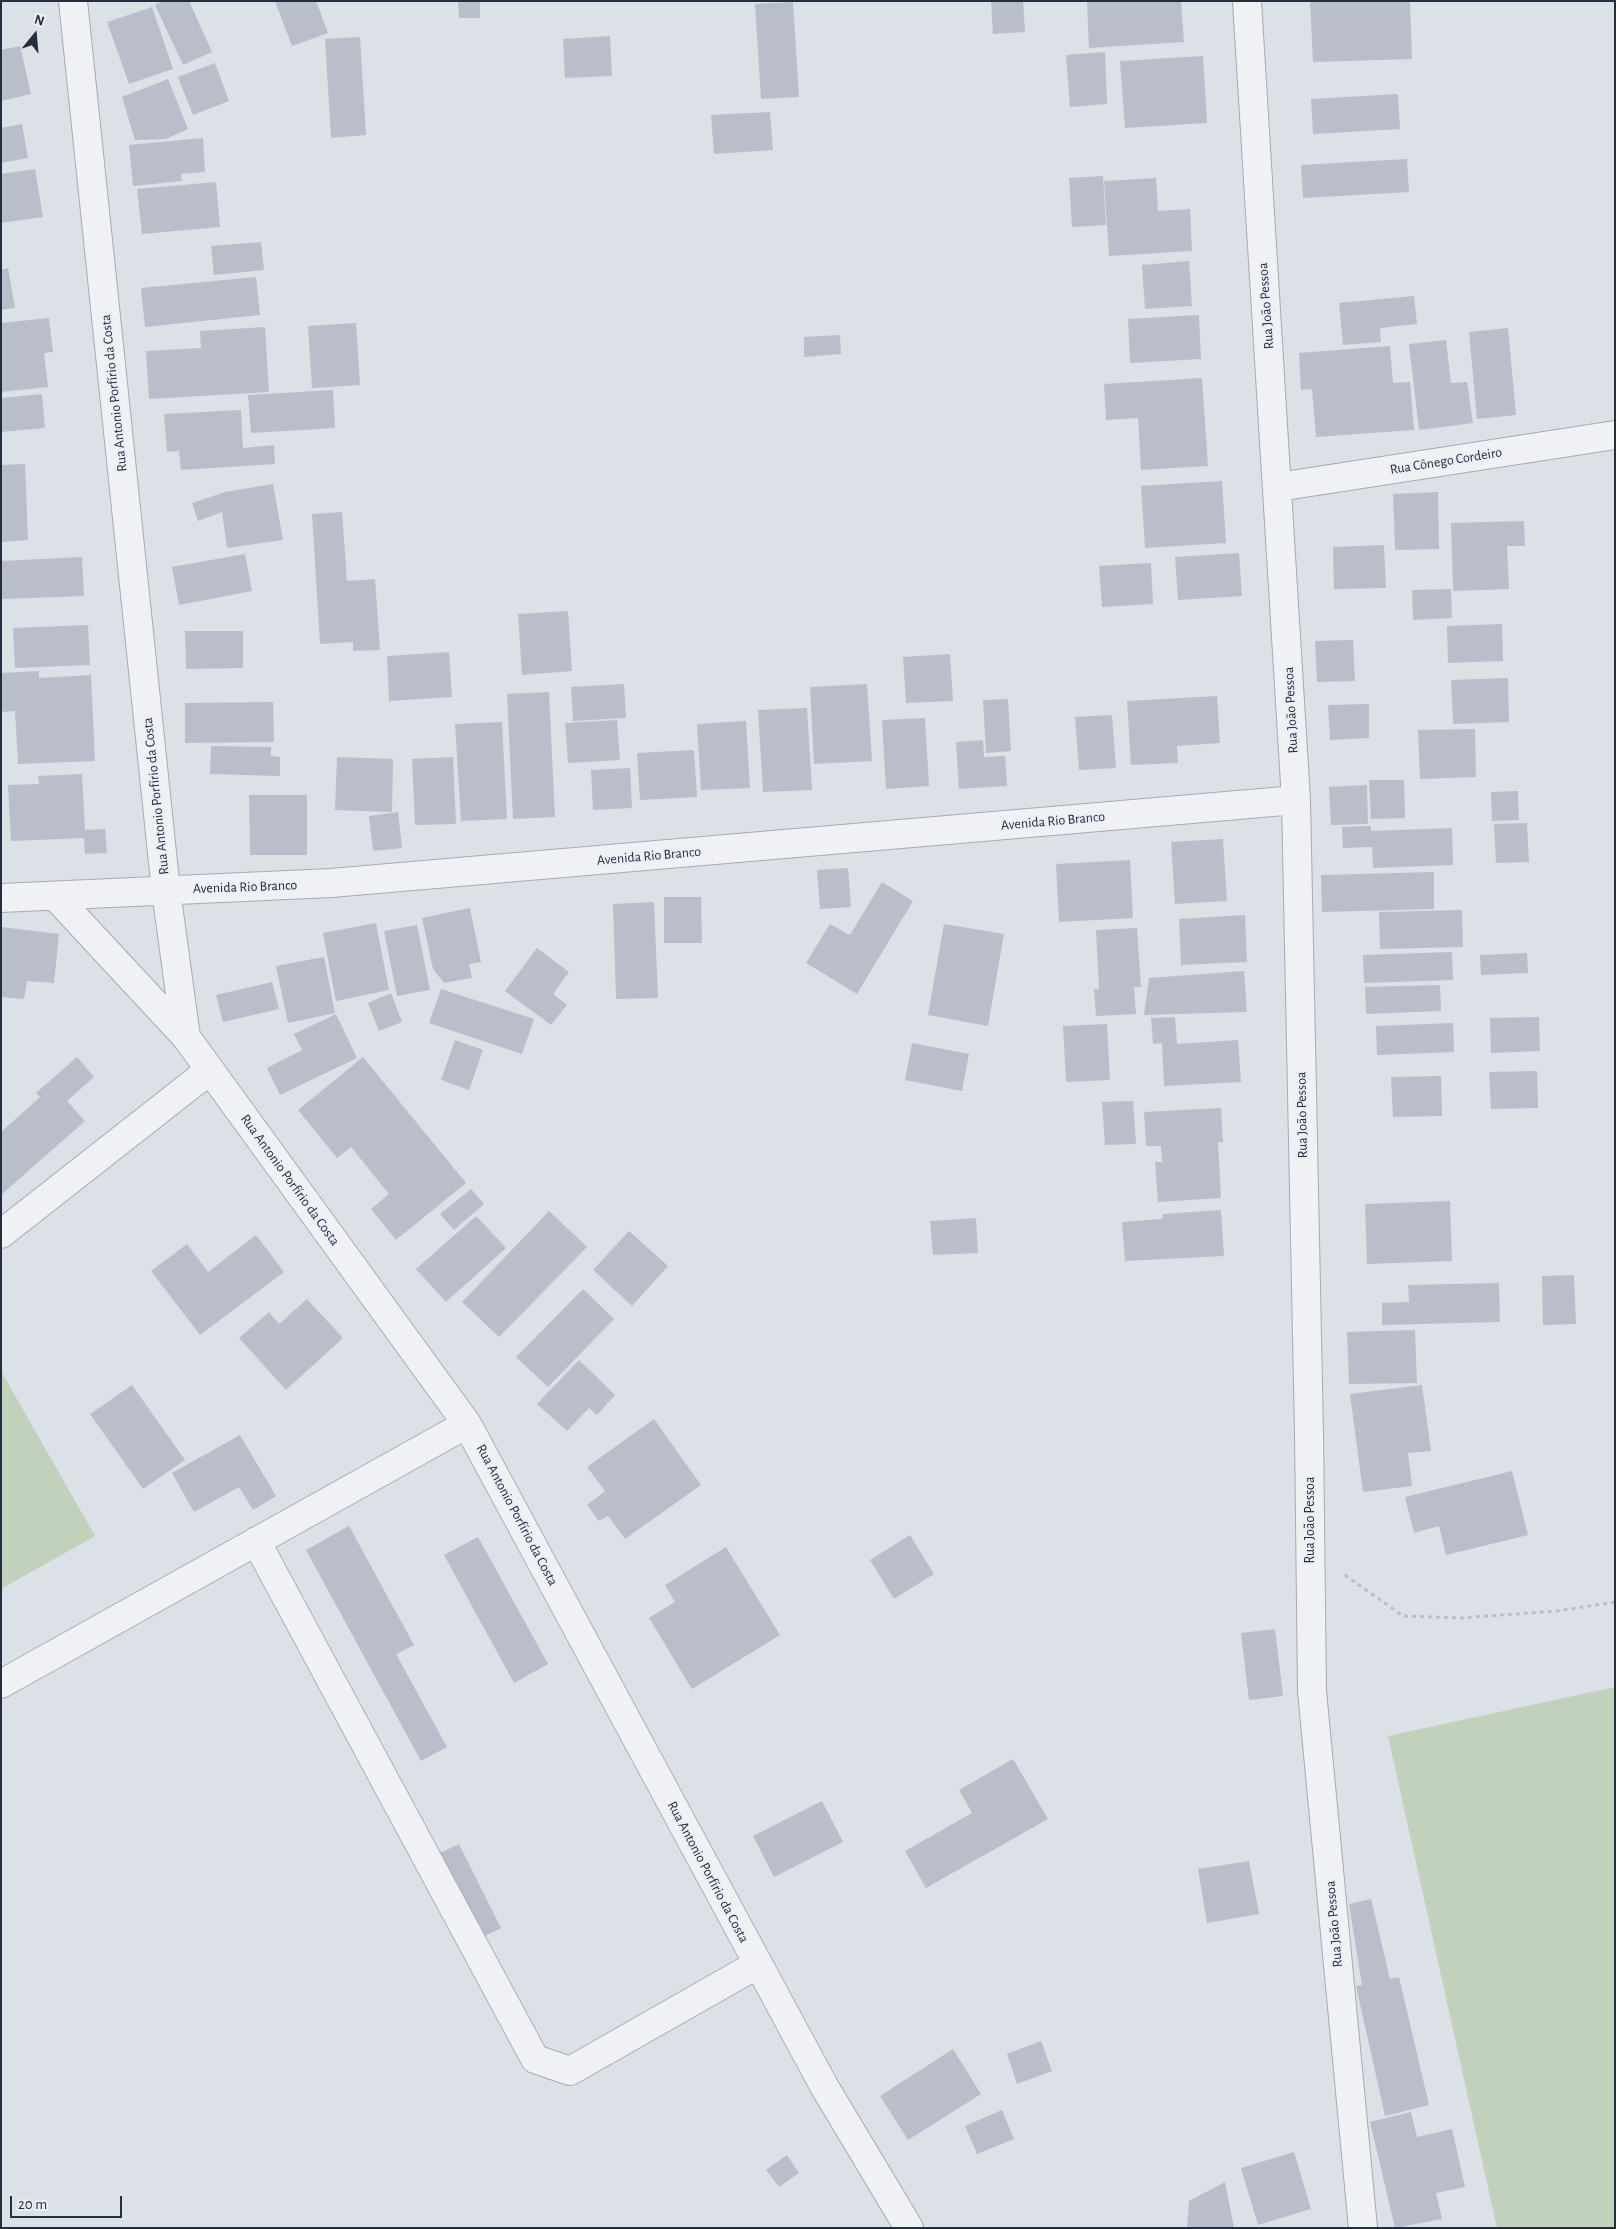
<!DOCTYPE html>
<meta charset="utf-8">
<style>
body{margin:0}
#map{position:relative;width:1616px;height:2229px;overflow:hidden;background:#dce0e7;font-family:"Alegreya Sans",sans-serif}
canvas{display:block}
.frame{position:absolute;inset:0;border:2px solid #252d3e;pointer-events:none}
.north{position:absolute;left:10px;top:10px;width:50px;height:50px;-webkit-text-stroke:4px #ebeff5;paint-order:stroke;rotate:17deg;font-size:14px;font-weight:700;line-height:20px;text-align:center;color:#252d3e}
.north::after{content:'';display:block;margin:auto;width:18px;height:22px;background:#252d3e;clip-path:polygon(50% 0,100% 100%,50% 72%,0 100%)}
.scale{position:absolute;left:10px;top:2196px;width:112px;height:22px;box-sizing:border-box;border:2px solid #252d3e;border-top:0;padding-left:6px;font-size:15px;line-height:18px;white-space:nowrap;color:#252d3e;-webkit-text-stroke:4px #ebeff5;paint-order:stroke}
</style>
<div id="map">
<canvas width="1616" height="2229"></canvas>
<div class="frame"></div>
<div class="north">N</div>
<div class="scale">20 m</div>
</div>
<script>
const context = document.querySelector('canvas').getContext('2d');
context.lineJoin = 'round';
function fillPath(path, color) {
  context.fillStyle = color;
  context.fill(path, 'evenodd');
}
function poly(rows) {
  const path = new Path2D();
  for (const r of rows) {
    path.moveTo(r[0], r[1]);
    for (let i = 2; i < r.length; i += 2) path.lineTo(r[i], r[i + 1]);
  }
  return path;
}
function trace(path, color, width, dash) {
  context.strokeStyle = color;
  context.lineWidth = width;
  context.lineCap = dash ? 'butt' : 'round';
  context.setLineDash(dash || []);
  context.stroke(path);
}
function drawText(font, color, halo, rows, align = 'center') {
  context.font = font + ' "Alegreya Sans",sans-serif';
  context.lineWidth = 4;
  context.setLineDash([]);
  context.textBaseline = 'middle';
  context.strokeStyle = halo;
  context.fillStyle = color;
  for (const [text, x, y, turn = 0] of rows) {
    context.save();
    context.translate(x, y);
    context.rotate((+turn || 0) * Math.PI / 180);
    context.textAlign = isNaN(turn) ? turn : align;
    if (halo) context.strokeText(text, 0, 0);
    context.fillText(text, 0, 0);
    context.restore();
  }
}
const green = poly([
 [1,1371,95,1536,1,1589],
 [1615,1687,1615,2228,1497,2228,1388,1736]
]);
const building = poly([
 [164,1,189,1,212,52,183,65,155,5],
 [275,1,316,1,328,33,292,46],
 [458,1,480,1,480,18,459,18],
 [991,1,1023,1,1025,32,993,34],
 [1087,1,1181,1,1184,42,1089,48],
 [1310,1,1410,1,1412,59,1313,62],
 [793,2,799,97,761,99,755,4],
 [152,7,173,69,129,84,107,22],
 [610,36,612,76,565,78,563,39],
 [360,37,366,135,331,138,325,39],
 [20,46,31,94,1,101,1,50],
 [1105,52,1107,104,1070,107,1066,55],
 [1203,56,1207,123,1125,128,1120,61],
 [215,63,229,101,193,115,178,77],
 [168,79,188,129,166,139,135,140,122,97],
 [1398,94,1400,129,1313,134,1311,99],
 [770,112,773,150,714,154,711,115],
 [22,124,28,158,1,163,1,128],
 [203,138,205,172,181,174,182,181,133,186,129,145],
 [1407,159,1409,192,1303,198,1301,165],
 [35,169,43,217,1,223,1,174],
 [1103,176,1106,225,1072,227,1069,178],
 [1156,178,1158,211,1190,209,1192,251,1109,256,1104,181],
 [216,182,220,227,142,234,137,189],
 [261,242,264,270,214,275,211,246],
 [1189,261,1192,306,1145,309,1142,265],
 [8,268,15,308,1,310,1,270],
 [256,277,260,315,145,327,141,288],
 [1414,296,1417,324,1380,328,1381,342,1343,345,1339,303],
 [1199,315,1201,359,1130,363,1128,319],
 [49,318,53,352,44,353,48,387,1,392,1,323],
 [356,323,360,385,312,388,308,326],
 [265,327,269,392,149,399,146,351,201,348,200,331],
 [1508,328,1516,415,1477,419,1469,332],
 [840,335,841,354,804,357,804,337],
 [1446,340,1451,383,1467,382,1473,423,1419,430,1409,344],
 [1390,346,1393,383,1410,382,1414,430,1316,437,1312,389,1301,390,1299,353],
 [1202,378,1208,466,1141,470,1138,418,1106,420,1104,384],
 [333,390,335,428,251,433,248,395],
 [42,394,45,428,1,432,1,398],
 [241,410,243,448,274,445,275,464,181,470,179,451,167,452,164,414],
 [25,464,28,540,1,542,1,465],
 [1222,481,1226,543,1145,548,1141,486],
 [273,484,283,540,227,548,222,512,198,521,192,503,225,492],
 [1438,492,1439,549,1395,550,1393,494],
 [342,512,347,581,375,579,380,650,353,651,353,642,320,644,312,514],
 [1524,521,1525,546,1507,546,1509,589,1453,591,1451,523],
 [1384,545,1386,588,1334,589,1333,547],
 [1239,553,1242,596,1178,600,1175,557],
 [245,554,252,591,179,605,172,567],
 [82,557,84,596,1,599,1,561],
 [1151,563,1153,604,1102,607,1099,566],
 [1451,589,1452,618,1413,620,1412,590],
 [568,611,572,671,522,675,518,614],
 [1502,624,1503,661,1448,663,1447,626],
 [88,625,90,665,15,668,13,628],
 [185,631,243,631,243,668,186,669],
 [1353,640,1355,681,1317,682,1315,641],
 [449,652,452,697,389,701,387,656],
 [950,654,953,701,906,703,903,657],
 [39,671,39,678,91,675,95,761,18,764,15,711,1,712,1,673],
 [1508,678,1509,722,1453,724,1451,680],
 [624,684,626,718,573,721,571,687],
 [867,684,872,761,814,764,810,687],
 [549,692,555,817,513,819,507,694],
 [1217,696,1220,743,1177,746,1178,763,1131,765,1127,701],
 [1008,699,1011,751,986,753,983,700],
 [273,702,274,742,185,743,185,703],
 [1369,704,1369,738,1330,740,1328,705],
 [807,708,812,790,763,792,758,710],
 [1112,715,1116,768,1079,770,1075,717],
 [925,718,929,786,886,789,882,720],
 [617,720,620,760,568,763,565,723],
 [746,721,750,788,701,790,697,724],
 [502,722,507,819,461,821,455,724],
 [1475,729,1476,777,1420,779,1418,730],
 [983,740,984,757,1005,756,1007,786,959,789,956,742],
 [211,746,271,747,271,756,280,757,280,776,210,774],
 [694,750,697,797,640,800,637,753],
 [337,757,393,759,392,812,335,810],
 [453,757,456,824,415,825,412,759],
 [630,768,632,808,593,810,591,770],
 [82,774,85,830,105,829,107,853,85,854,84,838,11,841,8,785,39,784,38,776],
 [1369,780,1404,780,1405,818,1371,819],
 [1367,785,1368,824,1331,825,1329,787],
 [1518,791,1519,820,1492,821,1491,792],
 [249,795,307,795,307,855,250,855],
 [398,812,402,848,373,851,369,816],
 [1527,823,1529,862,1496,863,1494,824],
 [1371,826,1371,831,1452,828,1453,865,1373,868,1372,847,1343,848,1342,827],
 [1223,839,1227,901,1175,904,1171,842],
 [1130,860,1133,918,1059,922,1056,864],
 [848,868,851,907,820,909,817,870],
 [1434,872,1434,909,1322,912,1321,875],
 [882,882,913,901,857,994,806,963,830,924,850,935],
 [664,897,701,897,702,943,664,943],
 [654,902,658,998,616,999,613,904],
 [470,908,481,962,469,964,472,978,444,983,433,969,422,918],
 [1462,910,1463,947,1380,949,1379,912],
 [1245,915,1247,962,1181,965,1179,919],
 [376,923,389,990,336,1001,323,933],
 [944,924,1004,934,988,1026,928,1015],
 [417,925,430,990,397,996,384,931],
 [1,927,59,934,54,983,27,981,24,999,1,997],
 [1137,928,1141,987,1134,987,1136,1014,1096,1016,1094,989,1099,989,1096,930],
 [537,948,569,972,553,994,567,1005,551,1025,505,991],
 [1452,952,1453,980,1364,983,1363,955],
 [1527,953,1528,973,1481,975,1480,955],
 [324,957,335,1013,288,1023,276,966],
 [1244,971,1247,1012,1144,1015,1149,978],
 [272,982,279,1009,223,1022,216,995],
 [1440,985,1441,1011,1366,1014,1365,987],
 [441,989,534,1019,522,1054,429,1023],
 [391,993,402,1022,379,1031,368,1003],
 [336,1014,357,1058,280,1095,267,1068,302,1050,294,1034],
 [1175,1017,1177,1044,1238,1040,1241,1082,1164,1086,1162,1043,1153,1044,1151,1018],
 [1539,1017,1540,1051,1491,1053,1490,1018],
 [1453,1023,1454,1052,1377,1055,1376,1026],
 [1107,1024,1110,1080,1066,1082,1063,1026],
 [455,1040,483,1050,469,1090,441,1080],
 [912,1043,969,1054,962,1091,905,1080],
 [77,1057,94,1077,67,1101,85,1121,1,1195,1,1132,40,1097,36,1093],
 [363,1057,466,1183,396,1240,371,1209,389,1194,351,1147,337,1158,298,1110],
 [1537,1071,1538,1108,1491,1109,1489,1072],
 [1441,1076,1442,1116,1393,1117,1391,1077],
 [1133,1101,1136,1144,1105,1145,1102,1102],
 [1221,1108,1223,1142,1218,1142,1221,1198,1158,1202,1155,1162,1162,1162,1161,1146,1146,1146,1144,1112],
 [471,1189,484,1204,454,1230,440,1214],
 [1450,1201,1452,1261,1367,1264,1365,1204],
 [1221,1210,1224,1256,1125,1261,1122,1222,1162,1219,1163,1214],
 [549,1211,587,1247,499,1337,462,1302],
 [476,1216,506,1248,446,1302,416,1269],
 [976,1218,978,1253,933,1255,930,1221],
 [629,1231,668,1266,632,1306,593,1270],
 [256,1235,284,1272,200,1335,151,1271,187,1244,208,1272],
 [1574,1275,1576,1324,1543,1325,1542,1276],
 [1499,1283,1500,1322,1382,1325,1382,1303,1409,1302,1408,1285],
 [583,1289,614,1319,548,1387,516,1357],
 [307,1299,343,1338,286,1390,239,1338,269,1312,279,1324],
 [1415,1330,1417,1383,1349,1384,1347,1332],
 [579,1360,615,1395,597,1415,589,1408,567,1431,537,1404],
 [132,1385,185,1460,143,1489,90,1414],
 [1422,1385,1431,1451,1408,1453,1412,1486,1363,1492,1350,1394],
 [654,1419,701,1485,625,1539,608,1516,599,1521,587,1505,605,1491,587,1467],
 [240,1435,276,1496,253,1510,239,1487,194,1512,172,1473],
 [1512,1471,1528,1535,1446,1555,1439,1526,1414,1533,1405,1497],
 [349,1526,414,1645,396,1654,447,1747,421,1761,306,1550],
 [910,1535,934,1574,894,1599,870,1560],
 [478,1537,548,1664,514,1683,444,1555],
 [726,1547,780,1635,692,1689,649,1618,675,1602,665,1585],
 [1275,1629,1283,1696,1249,1700,1241,1633],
 [1013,1759,1048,1819,926,1888,905,1851,972,1813,959,1790],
 [822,1801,843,1842,774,1877,753,1836],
 [459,1844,501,1928,460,1948,419,1863],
 [1249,1861,1259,1914,1207,1923,1198,1869],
 [1371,1899,1390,1979,1399,1977,1429,2105,1385,2116,1356,1986,1362,1985,1349,1904],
 [1041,2041,1052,2071,1017,2084,1007,2054],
 [953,2049,981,2094,908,2140,880,2096],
 [1002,2110,1014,2139,977,2154,965,2126],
 [1411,2112,1417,2137,1452,2129,1465,2187,1436,2193,1442,2219,1395,2228,1370,2122],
 [1294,2152,1311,2209,1258,2225,1241,2168],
 [787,2155,799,2173,779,2187,766,2170],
 [1225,2182,1234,2228,1187,2228,1189,2201]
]);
const path = poly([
 [1345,1575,1403,1616,1460,1618,1557,1611,1615,1602]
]);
const minor = poly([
 [73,1,166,891,186,1037,467,1424,824,2086,909,2228],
 [1247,1,1296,800,1309,1433,1312,1691,1363,2228],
 [1278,487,1615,435],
 [55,896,186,1037],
 [1,898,331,883,1296,800],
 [1,1234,210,1070],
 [256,1541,535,2059,570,2071,758,1964],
 [1,1684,467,1424]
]);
const streetNames = [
 ["Rua João Pessoa",1266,306,-94],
 ["Rua Antonio Porfírio da Costa",114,393,-96],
 ["Rua Cônego Cordeiro",1446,461,-9],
 ["Rua João Pessoa",1291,710,-93],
 ["Rua Antonio Porfírio da Costa",156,796,-96],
 ["Avenida Rio Branco",1053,821,-5],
 ["Avenida Rio Branco",649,856,-5],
 ["Avenida Rio Branco",245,887,-2],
 ["Rua João Pessoa",1302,1115,-91],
 ["Rua Antonio Porfírio da Costa",290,1180,54],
 ["Rua Antonio Porfírio da Costa",517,1515,62],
 ["Rua João Pessoa",1310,1520,-90],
 ["Rua Antonio Porfírio da Costa",708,1872,62],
 ["Rua João Pessoa",1334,1924,-95]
];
fillPath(green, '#c1d1bc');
fillPath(building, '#b9beca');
trace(minor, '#a5aab4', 30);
trace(path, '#babec5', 3, [4, 4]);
trace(minor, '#eff1f5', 28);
drawText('14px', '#252d3e', '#ebeff5', streetNames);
</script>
